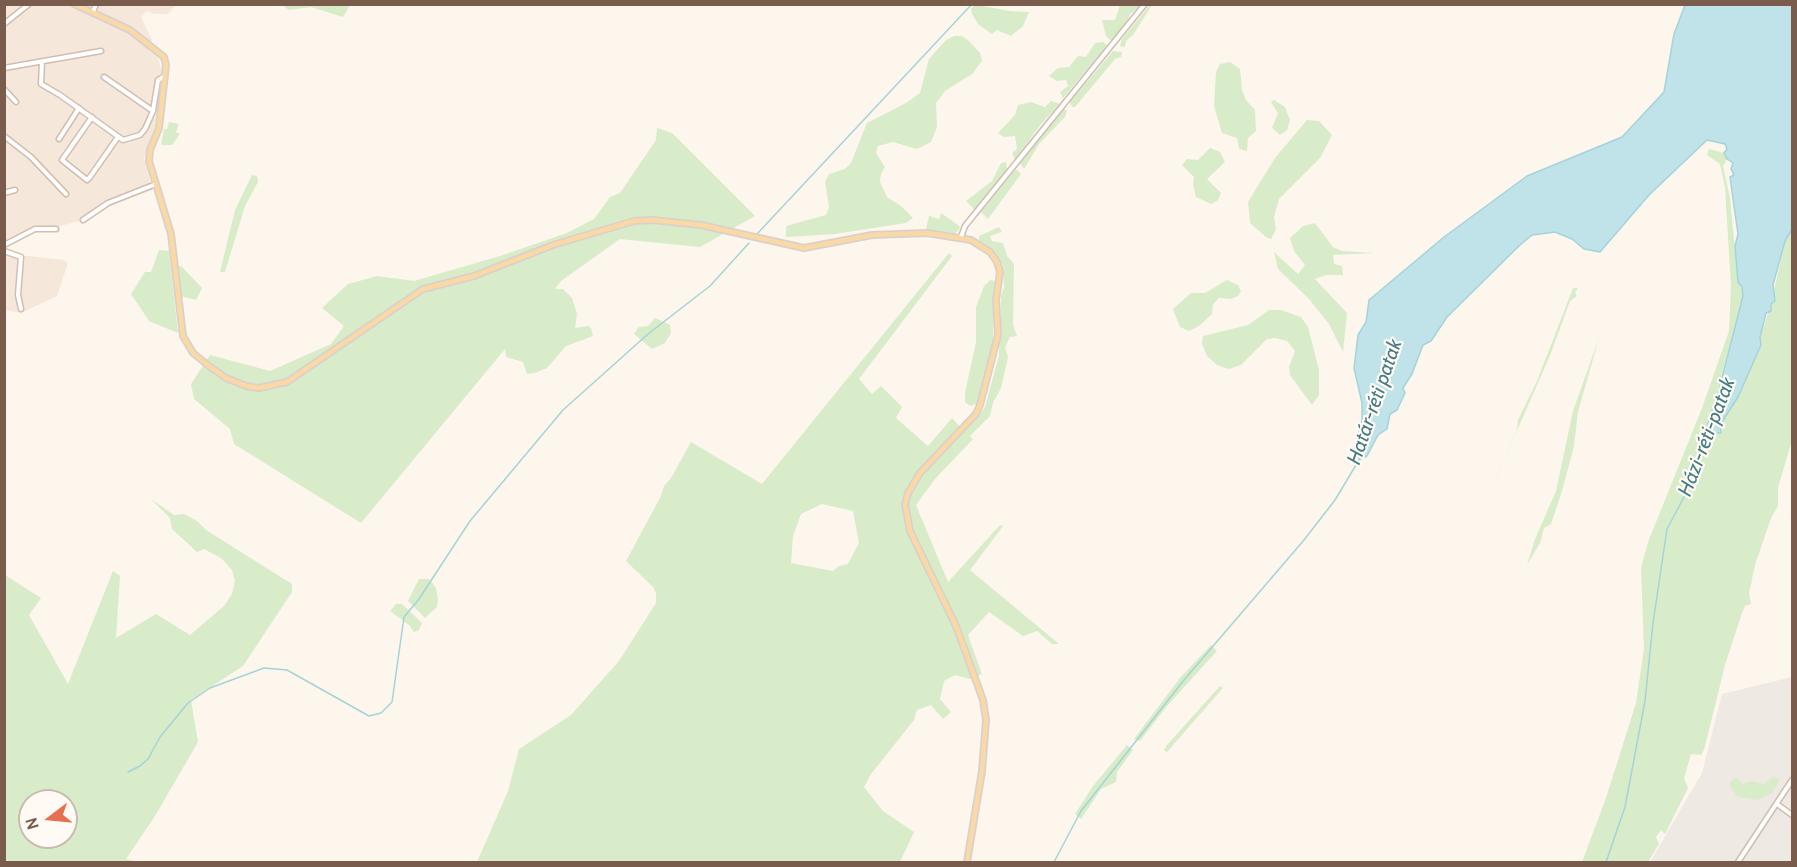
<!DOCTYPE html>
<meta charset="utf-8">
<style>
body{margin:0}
#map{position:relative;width:1797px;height:867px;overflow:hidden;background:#fdf6ec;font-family:Cabin,sans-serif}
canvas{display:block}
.frame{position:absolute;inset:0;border:6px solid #7a5c4d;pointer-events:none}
.north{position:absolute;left:18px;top:789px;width:60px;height:60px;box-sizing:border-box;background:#fffaf3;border:2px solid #cabbb1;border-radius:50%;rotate:254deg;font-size:16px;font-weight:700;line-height:24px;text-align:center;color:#7a5c4d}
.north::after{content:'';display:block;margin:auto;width:21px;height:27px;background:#e76f51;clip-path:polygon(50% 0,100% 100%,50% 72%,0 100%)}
</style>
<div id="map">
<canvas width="1797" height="867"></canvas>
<div class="frame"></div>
<div class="north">N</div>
</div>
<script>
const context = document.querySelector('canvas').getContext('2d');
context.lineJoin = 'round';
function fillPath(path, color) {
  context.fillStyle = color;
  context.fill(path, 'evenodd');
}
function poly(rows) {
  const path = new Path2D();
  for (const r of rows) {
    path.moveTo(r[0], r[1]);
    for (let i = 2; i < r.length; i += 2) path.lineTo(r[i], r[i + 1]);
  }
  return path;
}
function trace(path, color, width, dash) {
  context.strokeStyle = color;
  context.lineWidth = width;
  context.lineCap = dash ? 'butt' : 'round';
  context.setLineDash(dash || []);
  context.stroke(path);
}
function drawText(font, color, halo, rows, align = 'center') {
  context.font = font + ' Cabin,sans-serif';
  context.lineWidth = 4.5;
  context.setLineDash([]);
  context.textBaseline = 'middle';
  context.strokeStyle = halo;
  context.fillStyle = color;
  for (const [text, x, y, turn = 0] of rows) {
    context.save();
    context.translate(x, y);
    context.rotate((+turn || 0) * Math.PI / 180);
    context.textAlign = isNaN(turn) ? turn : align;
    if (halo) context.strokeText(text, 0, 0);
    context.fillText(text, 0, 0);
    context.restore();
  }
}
const residential = poly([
 [4,5,176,5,168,14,154,14,147,11,141,17,152,40,148,50,158,58,162,72,155,126,144,158,152,190,105,208,102,205,79,221,34,233,6,248,19,255,64,260,68,263,57,296,21,313,5,310]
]);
const industrial = poly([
 [1792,677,1792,862,1650,862,1702,773,1722,694]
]);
const green = poly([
 [282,5,350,5,343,17,311,7,289,10],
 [977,5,1010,11,1029,12,1023,26,1011,36,997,30,992,34,979,25,972,14,971,8],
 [1120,5,1141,5,1130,14,1126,24,1111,41,1106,36,1102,20,1115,20],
 [1150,5,1152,5,1133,35,1126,41,1125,47,1120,46,1122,39],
 [954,36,962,36,969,41,980,53,982,61,972,74,945,91,936,103,937,127,931,142,917,149,893,142,878,146,876,153,885,167,881,174,880,182,887,197,901,206,913,218,906,223,835,234,786,237,786,226,826,215,829,207,825,182,829,174,845,169,851,163,867,123,906,103,920,93,929,59,946,40],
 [1103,42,1107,45,1103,51,1063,98,1060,92,1068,86,1066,80,1057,81,1049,76,1058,68,1069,67,1078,56,1086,57,1095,43],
 [1113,51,1122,52,1121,57,1115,59,1075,107,1072,107,1070,102],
 [1230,62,1240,69,1242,90,1246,100,1255,110,1256,131,1248,138,1247,151,1239,149,1237,138,1222,133,1214,106,1216,72,1220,64],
 [1274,100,1285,107,1290,120,1287,130,1280,135,1272,128,1278,113,1271,102],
 [1051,101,1060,104,1041,124,1015,160,1012,153,1017,149,1015,136,1004,137,998,133,1015,115,1018,105,1031,102,1045,107],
 [1063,109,1067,110,1065,117,1039,144,1024,169,1020,163],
 [1307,120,1319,121,1332,135,1320,158,1279,199,1274,217,1276,229,1271,239,1266,237,1250,223,1248,202,1275,158],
 [169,122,179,124,176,132,180,134,172,145,161,145,164,129,167,129],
 [657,128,672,133,755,216,700,247,620,239,561,281,555,289,563,289,572,298,577,314,575,328,588,326,591,328,593,336,566,346,547,368,535,373,527,374,523,362,506,357,505,349,361,523,234,444,230,429,194,399,191,384,210,355,270,371,331,344,344,326,322,308,348,284,377,276,414,281,500,256,567,233,594,219,610,197,620,193,656,140],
 [1210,148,1220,152,1225,162,1207,179,1221,193,1218,200,1211,204,1196,197,1193,184,1194,177,1182,165,1187,159,1198,160],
 [1709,149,1724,153,1727,159,1723,166,1730,198,1738,282,1742,286,1743,296,1702,446,1717,432,1761,345,1760,337,1771,304,1785,241,1792,229,1792,440,1778,488,1778,506,1771,518,1755,565,1749,594,1751,604,1745,606,1742,613,1725,665,1704,750,1701,755,1691,754,1684,778,1688,788,1665,834,1661,830,1656,837,1659,844,1648,862,1582,862,1606,798,1636,703,1644,649,1641,568,1648,542,1702,408,1729,331,1731,287,1725,187,1720,164,1707,155],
 [1006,162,1007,169,975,210,966,201,992,181,1001,163],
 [1016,169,1021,174,988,219,981,212],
 [252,175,257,176,258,182,245,206,225,272,220,272,235,210],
 [941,213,958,225,960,228,955,234,926,229,929,216,939,219],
 [1315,223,1333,247,1342,251,1374,253,1333,255,1334,264,1342,266,1343,275,1326,275,1315,279,1347,313,1343,352,1329,324,1309,299,1278,269,1274,252,1298,274,1305,265,1294,251,1290,238,1303,226],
 [999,227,1002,232,990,236,992,241,1003,243,1007,256,1014,264,1013,325,1017,336,1010,337,1005,347,1008,357,1001,388,993,403,990,416,970,436,965,432,973,439,935,479,916,505,948,582,1000,525,1003,526,970,570,1059,644,1052,644,1037,631,1023,636,989,612,968,635,982,674,970,679,955,675,944,681,940,699,951,712,943,719,931,705,917,710,914,720,871,774,864,787,883,811,914,832,900,862,477,862,508,791,519,749,571,715,619,661,656,603,656,593,653,587,626,561,661,496,664,486,671,478,691,442,762,484,949,253,952,256,859,379,872,394,881,386,902,407,896,418,928,446,952,418,964,431,980,414,985,407,999,355,1001,296,1004,288,1003,265,990,248,979,241,979,236],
 [822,504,853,511,859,543,848,564,839,566,833,571,791,563,793,536,801,514],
 [159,250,169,251,178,333,149,321,131,294,145,272,151,272],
 [181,266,202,288,196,300,180,296,177,267],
 [990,280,996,281,993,303,993,342,978,403,970,406,965,402,965,393,976,342,976,307,984,286],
 [1227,280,1238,285,1241,291,1238,296,1231,299,1219,298,1213,304,1212,314,1199,326,1189,331,1180,327,1173,309,1191,293,1205,293],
 [1573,288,1578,288,1575,293,1577,296,1570,301,1551,353,1473,531,1517,430,1518,420,1537,381],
 [1269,310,1281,310,1301,317,1308,327,1319,370,1319,395,1312,405,1290,375,1289,367,1295,351,1287,341,1275,338,1267,339,1241,365,1229,369,1217,365,1207,356,1202,344,1203,336,1248,325],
 [655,318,670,325,671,333,665,343,652,349,634,334,639,327,648,326],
 [1599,338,1578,412,1574,446,1562,491,1551,524,1544,528,1540,543,1527,565,1535,539,1556,491,1573,411],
 [151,499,174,515,184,514,197,521,206,530,292,584,292,592,243,666,191,700,198,742,155,816,126,859,139,862,5,862,5,575,41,598,29,615,68,684,113,571,120,576,116,638,156,614,190,635,224,606,232,594,235,581,232,570,221,558,204,549,197,552,172,529,170,518],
 [30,801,66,801,66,837,30,837],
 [419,579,429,579,436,588,438,599,437,607,425,618,408,601],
 [396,604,402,604,422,623,419,630,414,632,409,625,390,611],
 [1211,645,1217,651,1167,706,1140,741,1134,739,1180,678],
 [1220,686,1223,688,1167,752,1164,750,1167,745],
 [1127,745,1133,750,1117,772,1116,782,1101,789,1081,819,1075,814,1093,786],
 [1774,776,1779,780,1777,785,1772,793,1758,800,1738,797,1730,787,1730,782,1734,779,1738,778,1742,784,1752,781,1763,784]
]);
const water = poly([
 [1685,5,1792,5,1792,229,1785,241,1773,285,1775,301,1771,304,1771,311,1766,313,1760,337,1761,345,1738,397,1720,425,1721,433,1714,433,1711,440,1711,436,1700,449,1719,389,1743,296,1742,287,1738,282,1735,246,1738,234,1730,177,1734,175,1731,169,1733,163,1727,159,1724,153,1727,149,1725,144,1707,140,1649,195,1600,252,1584,249,1572,239,1555,232,1532,235,1519,246,1447,317,1431,341,1423,345,1412,374,1403,388,1405,393,1397,410,1390,414,1387,429,1378,435,1367,456,1359,460,1355,449,1362,420,1362,403,1354,368,1358,335,1366,322,1369,300,1444,237,1527,176,1622,137,1664,92,1674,34,1685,5]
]);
const stream = poly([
 [757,234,972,4],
 [128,772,140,766,148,759,160,737,188,703,210,688,264,668,287,670,369,716,381,713,392,702,404,617,419,599,470,521,563,410,648,334,710,286,749,243],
 [1054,862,1081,811,1184,680,1304,540,1335,500,1359,460],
 [1606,862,1625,807,1645,701,1653,623,1667,529,1691,484,1702,446]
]);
const minor = poly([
 [93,12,96,4],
 [4,24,29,4],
 [42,62,41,84,60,95,123,140,140,135,145,129,153,111,158,80,165,76],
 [4,68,101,51],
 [104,77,153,111],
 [4,89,16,102],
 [92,117,62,160,87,180,90,177,118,137],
 [4,136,31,157,66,194],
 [59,139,79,108],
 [4,193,15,190],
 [83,220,108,203,156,184],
 [961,237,965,226,1145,4],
 [4,245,35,229,56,229],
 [4,251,21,257,18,295,21,309],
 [1777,804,1792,815],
 [1738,862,1792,780]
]);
const major = poly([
 [74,4,130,30,164,57,166,65,159,128,150,150,149,161,171,234,183,336,193,353,209,366,226,378,246,386,259,388,287,382,423,289,474,276,553,245,634,221,652,220,701,225,804,248,872,235,927,233,971,240,990,252,997,262,1000,272,996,300,998,335,980,405,976,414,920,473,908,493,905,504,910,531,956,626,983,700,986,720,982,771,967,862]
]);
const waterNames = [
 ["Határ-réti patak",1375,402,-71],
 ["Házi-réti-patak",1707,437,-69]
];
fillPath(residential, '#f5e8da');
fillPath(industrial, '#efe9e4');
fillPath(green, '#d8ecc9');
fillPath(water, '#bfe3e8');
trace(water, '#a5d3da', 1.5);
trace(stream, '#a5d3da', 1.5);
trace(minor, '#d1beb0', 7);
trace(major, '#dad1cd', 8);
trace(minor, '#fff', 4);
trace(major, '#fbd9a5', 4.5);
drawText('italic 20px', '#437c86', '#fffaf3', waterNames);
</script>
